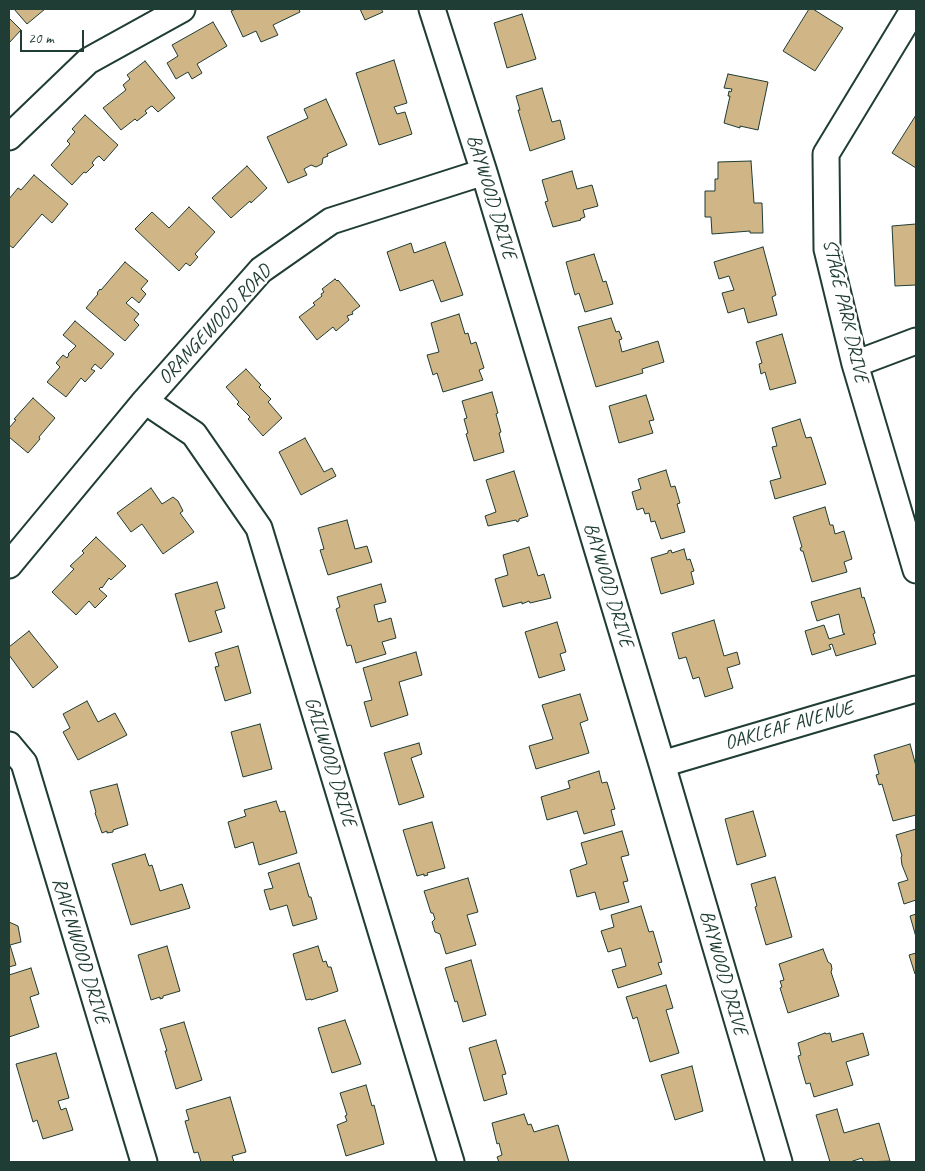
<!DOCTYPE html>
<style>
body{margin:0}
#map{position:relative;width:925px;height:1171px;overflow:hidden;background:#fff;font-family:Caveat,sans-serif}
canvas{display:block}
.frame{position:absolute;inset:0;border:10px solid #1f3d34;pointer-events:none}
.scale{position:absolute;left:20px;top:30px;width:64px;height:22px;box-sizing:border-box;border:2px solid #1f3d34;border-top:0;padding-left:6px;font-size:15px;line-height:18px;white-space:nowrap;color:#1f3d34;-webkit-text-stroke:4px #fff;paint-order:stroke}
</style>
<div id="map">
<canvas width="925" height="1171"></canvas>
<div class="frame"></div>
<div class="scale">20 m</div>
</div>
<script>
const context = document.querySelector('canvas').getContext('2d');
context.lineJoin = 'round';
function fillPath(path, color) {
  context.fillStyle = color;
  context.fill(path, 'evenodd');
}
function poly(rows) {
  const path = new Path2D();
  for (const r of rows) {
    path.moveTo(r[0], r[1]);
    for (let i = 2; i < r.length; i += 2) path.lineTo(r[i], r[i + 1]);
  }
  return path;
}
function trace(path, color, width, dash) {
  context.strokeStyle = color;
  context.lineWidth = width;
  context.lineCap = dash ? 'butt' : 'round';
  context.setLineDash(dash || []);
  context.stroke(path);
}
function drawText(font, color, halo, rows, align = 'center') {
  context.font = font + ' Caveat,sans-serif';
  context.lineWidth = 5;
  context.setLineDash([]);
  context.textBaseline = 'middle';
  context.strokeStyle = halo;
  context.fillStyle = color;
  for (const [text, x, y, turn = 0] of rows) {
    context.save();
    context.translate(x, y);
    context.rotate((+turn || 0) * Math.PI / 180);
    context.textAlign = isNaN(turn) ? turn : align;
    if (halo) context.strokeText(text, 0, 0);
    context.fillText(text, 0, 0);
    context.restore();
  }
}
const building = poly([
 [14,9,45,9,27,24,14,9],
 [236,9,299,9,300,12,273,25,278,35,261,42,256,31,243,37,231,11,236,9],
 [360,9,381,9,383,12,365,20,360,9],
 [809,9,813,9,843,28,815,71,783,51,809,9],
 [522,14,536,59,507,68,494,23,522,14],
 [9,18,21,30,9,43,9,18],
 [213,22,227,46,197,64,202,73,192,79,188,72,176,79,167,63,178,56,172,45,213,22],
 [394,60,407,103,394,107,397,114,405,112,412,134,379,145,356,73,394,60],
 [145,61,175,98,158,112,152,106,150,107,145,111,147,113,137,121,135,119,121,130,103,108,126,90,123,85,130,79,127,75,145,61],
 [728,74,768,82,758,130,740,126,740,128,724,123,730,96,728,96,729,91,731,92,732,89,724,88,728,74],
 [542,88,552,122,560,120,565,139,530,151,518,110,520,110,516,96,542,88],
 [326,99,347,145,327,154,328,156,323,158,322,164,316,167,311,165,304,169,307,175,288,183,267,137,308,118,304,109,326,99],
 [85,115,118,145,104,161,99,156,96,158,92,163,94,165,86,173,84,172,72,185,51,165,70,144,67,141,75,132,72,129,85,115],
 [916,115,916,168,892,153,916,115],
 [751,161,754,203,762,203,763,233,750,233,750,231,712,234,711,217,705,217,705,191,715,191,715,179,718,179,718,162,751,161],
 [247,166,267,188,251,203,250,201,231,218,212,198,247,166],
 [572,171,577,189,592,185,598,206,583,210,585,217,580,219,581,220,553,227,545,202,548,201,542,180,572,171],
 [34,175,68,204,52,223,42,214,13,248,9,245,9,199,18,188,21,190,34,175],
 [189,207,215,232,195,254,198,257,190,266,186,263,179,271,135,229,152,212,169,228,189,207],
 [916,224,916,285,895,286,892,226,916,224],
 [445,242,463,295,441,302,433,280,400,291,387,252,411,243,414,253,445,242],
 [763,247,776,295,772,297,777,315,748,323,744,308,728,313,722,293,734,290,729,276,719,279,714,262,763,247],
 [594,254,603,282,606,281,613,304,585,312,579,293,575,295,566,262,594,254],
 [125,262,148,281,141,289,146,294,139,303,132,297,126,303,139,314,134,320,139,325,125,341,86,308,98,294,97,293,100,289,101,290,125,262],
 [335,279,337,281,338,280,360,306,352,312,353,314,347,316,349,320,336,331,333,327,317,340,299,317,315,305,313,303,322,296,321,294,324,292,322,289,335,279],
 [459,314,465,334,468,333,471,344,476,342,484,368,479,370,483,380,443,392,437,373,433,375,427,355,439,352,431,323,459,314],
 [611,318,616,332,619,331,622,339,619,340,622,352,658,341,664,362,642,369,643,373,596,387,578,327,611,318],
 [75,321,114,354,101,369,95,364,91,369,95,371,85,382,81,378,66,397,47,382,60,367,56,363,63,355,67,358,69,355,68,354,76,346,63,335,75,321],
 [782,334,796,383,770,390,765,372,761,374,759,364,762,363,756,342,782,334],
 [246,369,261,385,259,387,271,399,268,402,282,418,263,436,248,419,250,417,237,404,239,402,226,387,246,369],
 [492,392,498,413,496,414,501,432,499,433,504,452,474,461,466,434,468,433,464,419,467,418,462,401,492,392],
 [646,395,654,420,649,421,653,433,619,443,609,406,646,395],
 [33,398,55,418,39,437,40,439,28,453,9,437,9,428,16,420,14,419,33,398],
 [800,419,806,438,811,437,826,484,775,499,770,481,781,478,772,447,777,446,772,428,800,419],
 [305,438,324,472,332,468,336,476,301,495,279,452,305,438],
 [666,470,671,487,675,486,680,503,677,504,685,532,661,539,655,521,651,522,649,513,645,514,643,508,637,510,632,492,641,489,638,479,666,470],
 [514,471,528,516,519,519,519,521,517,522,516,520,488,526,485,516,496,512,486,480,514,471],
 [151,488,162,504,173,497,178,501,183,511,180,513,194,532,163,554,142,524,131,532,117,513,151,488],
 [825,507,830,525,833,525,835,534,844,531,852,559,844,562,847,572,812,582,803,551,801,551,800,548,802,547,793,517,825,507],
 [347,520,355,549,367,546,372,562,328,575,320,550,324,549,318,528,347,520],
 [96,537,126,566,111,580,109,578,102,588,101,587,99,589,107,596,95,608,89,601,76,615,52,592,74,569,70,566,84,553,82,551,96,537],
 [529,547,538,576,544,574,551,598,530,603,529,601,522,604,522,602,503,607,495,579,508,575,503,555,529,547],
 [684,549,687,560,690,559,694,571,691,572,694,584,661,594,651,558,668,553,668,551,671,550,672,553,684,549],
 [217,582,225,608,215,611,222,632,189,642,175,594,217,582],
 [381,584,386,602,374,605,378,622,391,618,396,638,382,642,386,654,356,663,351,645,347,646,336,609,340,607,337,597,381,584],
 [860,588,862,598,864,597,875,633,873,634,876,644,836,656,832,644,829,645,831,649,812,655,805,631,824,625,829,639,845,634,843,633,839,614,817,621,811,602,860,588],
 [714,620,724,656,737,652,740,664,727,668,733,688,705,697,699,677,693,679,686,657,679,659,672,633,714,620],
 [557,622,566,652,560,654,565,670,539,678,525,632,557,622],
 [29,631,58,667,33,688,9,655,9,647,29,631],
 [238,646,251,693,225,701,215,667,219,666,215,653,238,646],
 [416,652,422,675,399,682,408,715,371,727,364,702,372,700,363,668,416,652],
 [580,694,588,720,580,723,589,753,536,769,529,746,553,739,542,705,580,694],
 [87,701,98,722,115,713,127,735,78,760,63,732,70,728,63,714,87,701],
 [260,724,272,769,243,777,231,732,260,724],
 [419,743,422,754,411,758,424,797,399,805,384,753,419,743],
 [910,744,916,766,916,815,893,821,882,784,879,785,876,775,879,774,874,755,910,744],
 [599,771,602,783,607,782,615,809,611,810,615,825,584,834,577,811,547,820,541,797,570,788,568,781,599,771],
 [117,784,128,825,113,830,113,832,107,833,107,831,102,833,95,813,96,812,90,791,117,784],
 [276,801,280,812,285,811,297,853,259,865,253,842,235,848,228,822,246,816,244,810,276,801],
 [753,811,766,856,737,865,725,819,753,811],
 [432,822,445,868,427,873,428,875,424,876,424,874,417,876,403,830,432,822],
 [916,829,916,900,904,904,898,883,908,880,902,865,901,857,902,856,896,835,916,829],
 [622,831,629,855,621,857,628,881,623,882,629,902,600,910,595,892,577,897,570,870,587,864,581,843,622,831],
 [145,854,149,866,152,865,160,891,182,884,190,908,131,925,112,864,145,854],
 [299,863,309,897,311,897,317,919,293,926,287,905,270,910,264,890,273,888,268,873,299,863],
 [775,877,792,937,766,945,755,907,757,906,751,884,775,877],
 [468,878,478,912,467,915,476,945,446,954,440,934,435,932,432,922,435,919,433,913,431,913,424,891,468,878],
 [641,906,649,932,653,931,662,962,658,963,662,974,618,988,612,970,626,966,621,948,608,952,601,931,614,927,611,915,641,906],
 [916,914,916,937,910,916,916,914],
 [9,922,18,926,21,942,10,945,16,965,9,967,9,922],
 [167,946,180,991,163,996,163,998,160,999,160,997,151,1000,138,955,167,946],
 [318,946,323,962,326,961,328,967,331,967,338,991,311,1000,311,999,306,1000,293,954,318,946],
 [823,949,828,962,831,964,832,969,831,972,839,996,788,1013,780,988,782,987,780,981,784,980,779,964,823,949],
 [916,953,916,974,915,974,909,955,916,953],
 [471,960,486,1015,463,1022,457,1001,455,1002,445,968,471,960],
 [31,968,39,994,30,997,39,1027,9,1037,9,975,31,968],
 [666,985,673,1008,666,1010,679,1053,650,1062,637,1017,633,1019,626,997,666,985],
 [345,1020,361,1064,332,1073,318,1028,345,1020],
 [184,1022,202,1080,176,1089,165,1051,167,1051,160,1029,184,1022],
 [825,1033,826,1034,830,1033,832,1042,863,1033,869,1055,846,1062,853,1085,814,1097,810,1083,806,1084,798,1056,801,1055,798,1043,825,1033],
 [496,1040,506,1074,502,1075,507,1094,484,1101,469,1048,496,1040],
 [56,1053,69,1098,58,1101,61,1110,66,1108,73,1130,43,1139,37,1120,33,1122,16,1064,56,1053],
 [692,1066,703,1111,675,1120,661,1075,692,1066],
 [366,1085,372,1106,374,1105,384,1144,346,1156,337,1125,347,1121,345,1116,347,1115,340,1093,366,1085],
 [230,1097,246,1152,232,1156,234,1162,201,1162,198,1152,194,1153,185,1121,189,1120,186,1110,230,1097],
 [837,1109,844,1133,879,1123,890,1161,864,1162,862,1158,850,1162,830,1162,816,1115,837,1109],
 [524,1114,528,1125,531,1124,534,1132,558,1125,569,1162,499,1162,497,1157,502,1155,499,1143,497,1144,492,1123,524,1114]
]);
const minor = poly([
 [432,9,484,172,662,764,779,1162],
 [914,9,826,154,827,249,855,364,916,570],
 [9,137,88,61,182,9],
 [855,364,916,341],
 [145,401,194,434,259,528,451,1162],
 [9,565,145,401,261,270,331,221,484,172],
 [9,745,24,763,144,1162],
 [662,764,916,689]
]);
const streetNames = [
 ["BAYWOOD DRIVE",491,197,73],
 ["STAGE PARK DRIVE",845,311,77],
 ["ORANGEWOOD ROAD",215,325,-47],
 ["BAYWOOD DRIVE",608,585,73],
 ["OAKLEAF AVENUE",789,726,-16],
 ["GAILWOOD DRIVE",330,762,73],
 ["RAVENWOOD DRIVE",80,951,73],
 ["BAYWOOD DRIVE",723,973,74]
];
fillPath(building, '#d0b586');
trace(building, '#1f3d34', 1);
trace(minor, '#1f3d34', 29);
trace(minor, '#fff', 25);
drawText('20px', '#1f3d34', '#fff', streetNames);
</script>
